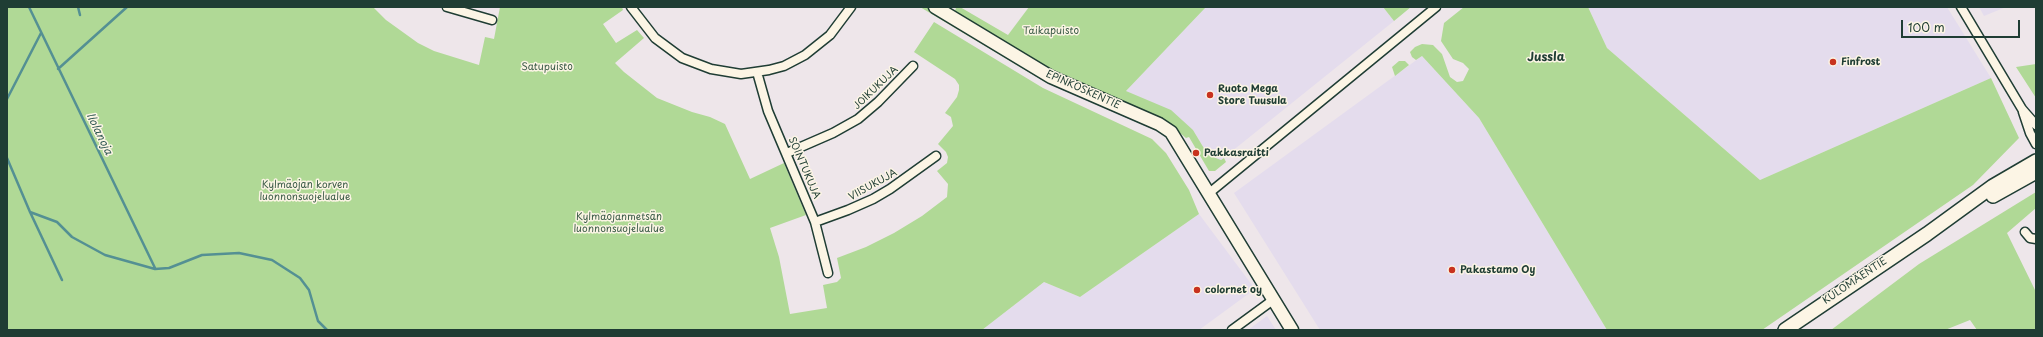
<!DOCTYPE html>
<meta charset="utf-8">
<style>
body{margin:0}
#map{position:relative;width:2043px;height:337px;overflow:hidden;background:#eee6ea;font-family:"Playpen Sans",sans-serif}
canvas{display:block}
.frame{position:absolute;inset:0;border:8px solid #1f3d34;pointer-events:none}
.scale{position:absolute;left:1901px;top:20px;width:119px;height:18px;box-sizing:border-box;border:2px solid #1f3d34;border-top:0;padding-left:5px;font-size:12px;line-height:14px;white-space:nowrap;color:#1f3d34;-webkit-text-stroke:3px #fcf5e5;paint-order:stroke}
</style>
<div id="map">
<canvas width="2043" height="337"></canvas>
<div class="frame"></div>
<div class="scale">100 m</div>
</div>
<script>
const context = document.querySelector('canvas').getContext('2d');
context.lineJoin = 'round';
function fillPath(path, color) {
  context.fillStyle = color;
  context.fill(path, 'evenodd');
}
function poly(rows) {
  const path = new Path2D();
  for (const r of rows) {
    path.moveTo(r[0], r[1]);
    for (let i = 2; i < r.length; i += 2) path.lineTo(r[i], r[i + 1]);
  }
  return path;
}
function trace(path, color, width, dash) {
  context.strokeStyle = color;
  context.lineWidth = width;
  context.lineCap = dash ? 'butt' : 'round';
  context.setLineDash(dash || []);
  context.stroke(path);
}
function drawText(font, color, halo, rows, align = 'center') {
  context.font = font + ' "Playpen Sans",sans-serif';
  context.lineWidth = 3;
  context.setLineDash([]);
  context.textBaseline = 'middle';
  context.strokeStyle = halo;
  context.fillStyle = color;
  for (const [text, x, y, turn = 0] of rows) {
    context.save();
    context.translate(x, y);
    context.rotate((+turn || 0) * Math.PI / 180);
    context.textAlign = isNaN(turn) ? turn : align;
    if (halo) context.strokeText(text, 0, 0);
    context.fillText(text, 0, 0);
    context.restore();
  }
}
const built = poly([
 [1206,7,1383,7,1394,21,1221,160,1208,155,1193,130,1126,91],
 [1588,7,1947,7,1991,78,1760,180,1607,48],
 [1979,7,2006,7,1984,16],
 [1422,56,1479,118,1607,330,1320,330,1234,193],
 [1199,214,1255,289,1199,330,982,330,1044,282,1080,297],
 [1267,316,1276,330,1248,330]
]);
const green = poly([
 [7,7,373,7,386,20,418,43,434,51,479,65,485,37,494,39,500,7,622,7,623,10,603,24,616,43,637,30,644,38,615,63,624,72,657,98,692,112,710,117,725,124,750,179,784,163,806,215,770,228,779,257,790,314,827,308,823,285,837,282,841,278,837,258,866,247,894,233,922,216,947,197,948,184,937,171,947,163,948,157,946,152,938,144,953,126,951,117,945,113,957,97,959,90,959,85,955,79,914,52,934,22,1043,88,1152,139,1166,153,1189,190,1199,214,1080,297,1044,282,982,330,7,330],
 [920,7,926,7,960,27,1157,128,1155,130,1045,82],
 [943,7,955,10,956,9,955,7,960,7,1008,35,1029,7,1206,7,1126,91,1171,110,1193,130,1208,155,1221,160,1224,158,1226,162,1215,171,1209,171,1189,137,1186,138,1168,123,1053,73],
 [1383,7,1411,7,1394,21],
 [1464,7,1588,7,1607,48,1760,180,1991,78,2019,138,1973,185,1762,330,1607,330,1479,118,1422,56,1416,60,1412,57,1410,52,1415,47,1422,44,1433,45,1442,54,1450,77,1457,82,1463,81,1469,69,1463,63,1453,59,1441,41,1444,23],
 [1399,61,1405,61,1409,65,1395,76,1392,67],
 [2036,64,2036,98,2016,67],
 [2036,192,2036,208,2007,233,2036,292,2036,330,1977,330,1970,320,1945,330,1831,330,1919,264]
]);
const stream = poly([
 [29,7,155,268],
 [78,7,80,15],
 [58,69,127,7],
 [7,99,41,33],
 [7,158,30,212,57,222,72,237,105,255,155,269,169,268,202,255,239,253,272,260,300,278,309,290,318,321,327,330],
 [30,212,62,280]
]);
const street = poly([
 [447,7,492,20],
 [631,7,655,38,682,58,711,69,741,74,769,70,784,66,805,55,830,35,851,7],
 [1961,7,2022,109,2036,125],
 [757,72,768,111,815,222,828,273],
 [2023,112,2030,133,2036,144],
 [787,153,833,133,858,119,878,102,913,66],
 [1208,194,1436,7],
 [815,222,848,210,873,199,890,189,936,156],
 [2025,232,2030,238,2036,239],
 [1232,330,1273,300]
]);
const secondary = poly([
 [935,7,1051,77,1159,124,1171,132,1292,330]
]);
const primary = poly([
 [1993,196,2036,172],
 [1785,330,1927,234,1993,186,2036,161]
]);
const markers = [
 [1833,62,4,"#c8321e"],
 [1210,95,4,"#c8321e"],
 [1196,153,4,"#c8321e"],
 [1452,270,4,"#c8321e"],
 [1197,290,4,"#c8321e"]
];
const parkNames = [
 ["Taikapuisto",1051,31],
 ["Satupuisto",547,67],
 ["Kylmäojan korven",305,185],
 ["luonnonsuojelualue",305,197],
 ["Kylmäojanmetsän",619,217],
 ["luonnonsuojelualue",619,229]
];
const poiNames = [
 ["Finfrost",1841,62],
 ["Ruoto Mega",1218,89],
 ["Store Tuusula",1218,101],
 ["Pakkasraitti",1204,153],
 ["Pakastamo Oy",1460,270],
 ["colornet oy",1205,290]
];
const streetNames = [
 ["JOIKUKUJA",876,88,-44],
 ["EPINKOSKENTIE",1083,90,24],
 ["SOINTUKUJA",804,168,67],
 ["VIISUKUJA",873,185,-29],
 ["KULOMÄENTIE",1855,281,-34]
];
const waterNames = [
 ["Ilolanoja",99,134,64]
];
const quarterNames = [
 ["Jussla",1546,58]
];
fillPath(built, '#e4dced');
fillPath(green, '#b0d996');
trace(stream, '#549093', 2.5);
trace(street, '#1f3d34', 11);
trace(secondary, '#1f3d34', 15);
trace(primary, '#1f3d34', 16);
trace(street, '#fcf5e5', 8);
trace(secondary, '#fcf5e5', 12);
trace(primary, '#fcf5e5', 13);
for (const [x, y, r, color] of markers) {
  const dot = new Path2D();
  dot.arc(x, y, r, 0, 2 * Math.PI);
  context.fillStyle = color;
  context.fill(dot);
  trace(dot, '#fcf5e5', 1.5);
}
drawText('10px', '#3c5c48', '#fcf5e5', parkNames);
drawText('bold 10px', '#1f3d34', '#fcf5e5', poiNames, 'left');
drawText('10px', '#1f3d34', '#fcf5e5', streetNames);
drawText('italic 11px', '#315954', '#fcf5e5', waterNames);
drawText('bold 12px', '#1f3d34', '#fcf5e5', quarterNames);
</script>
